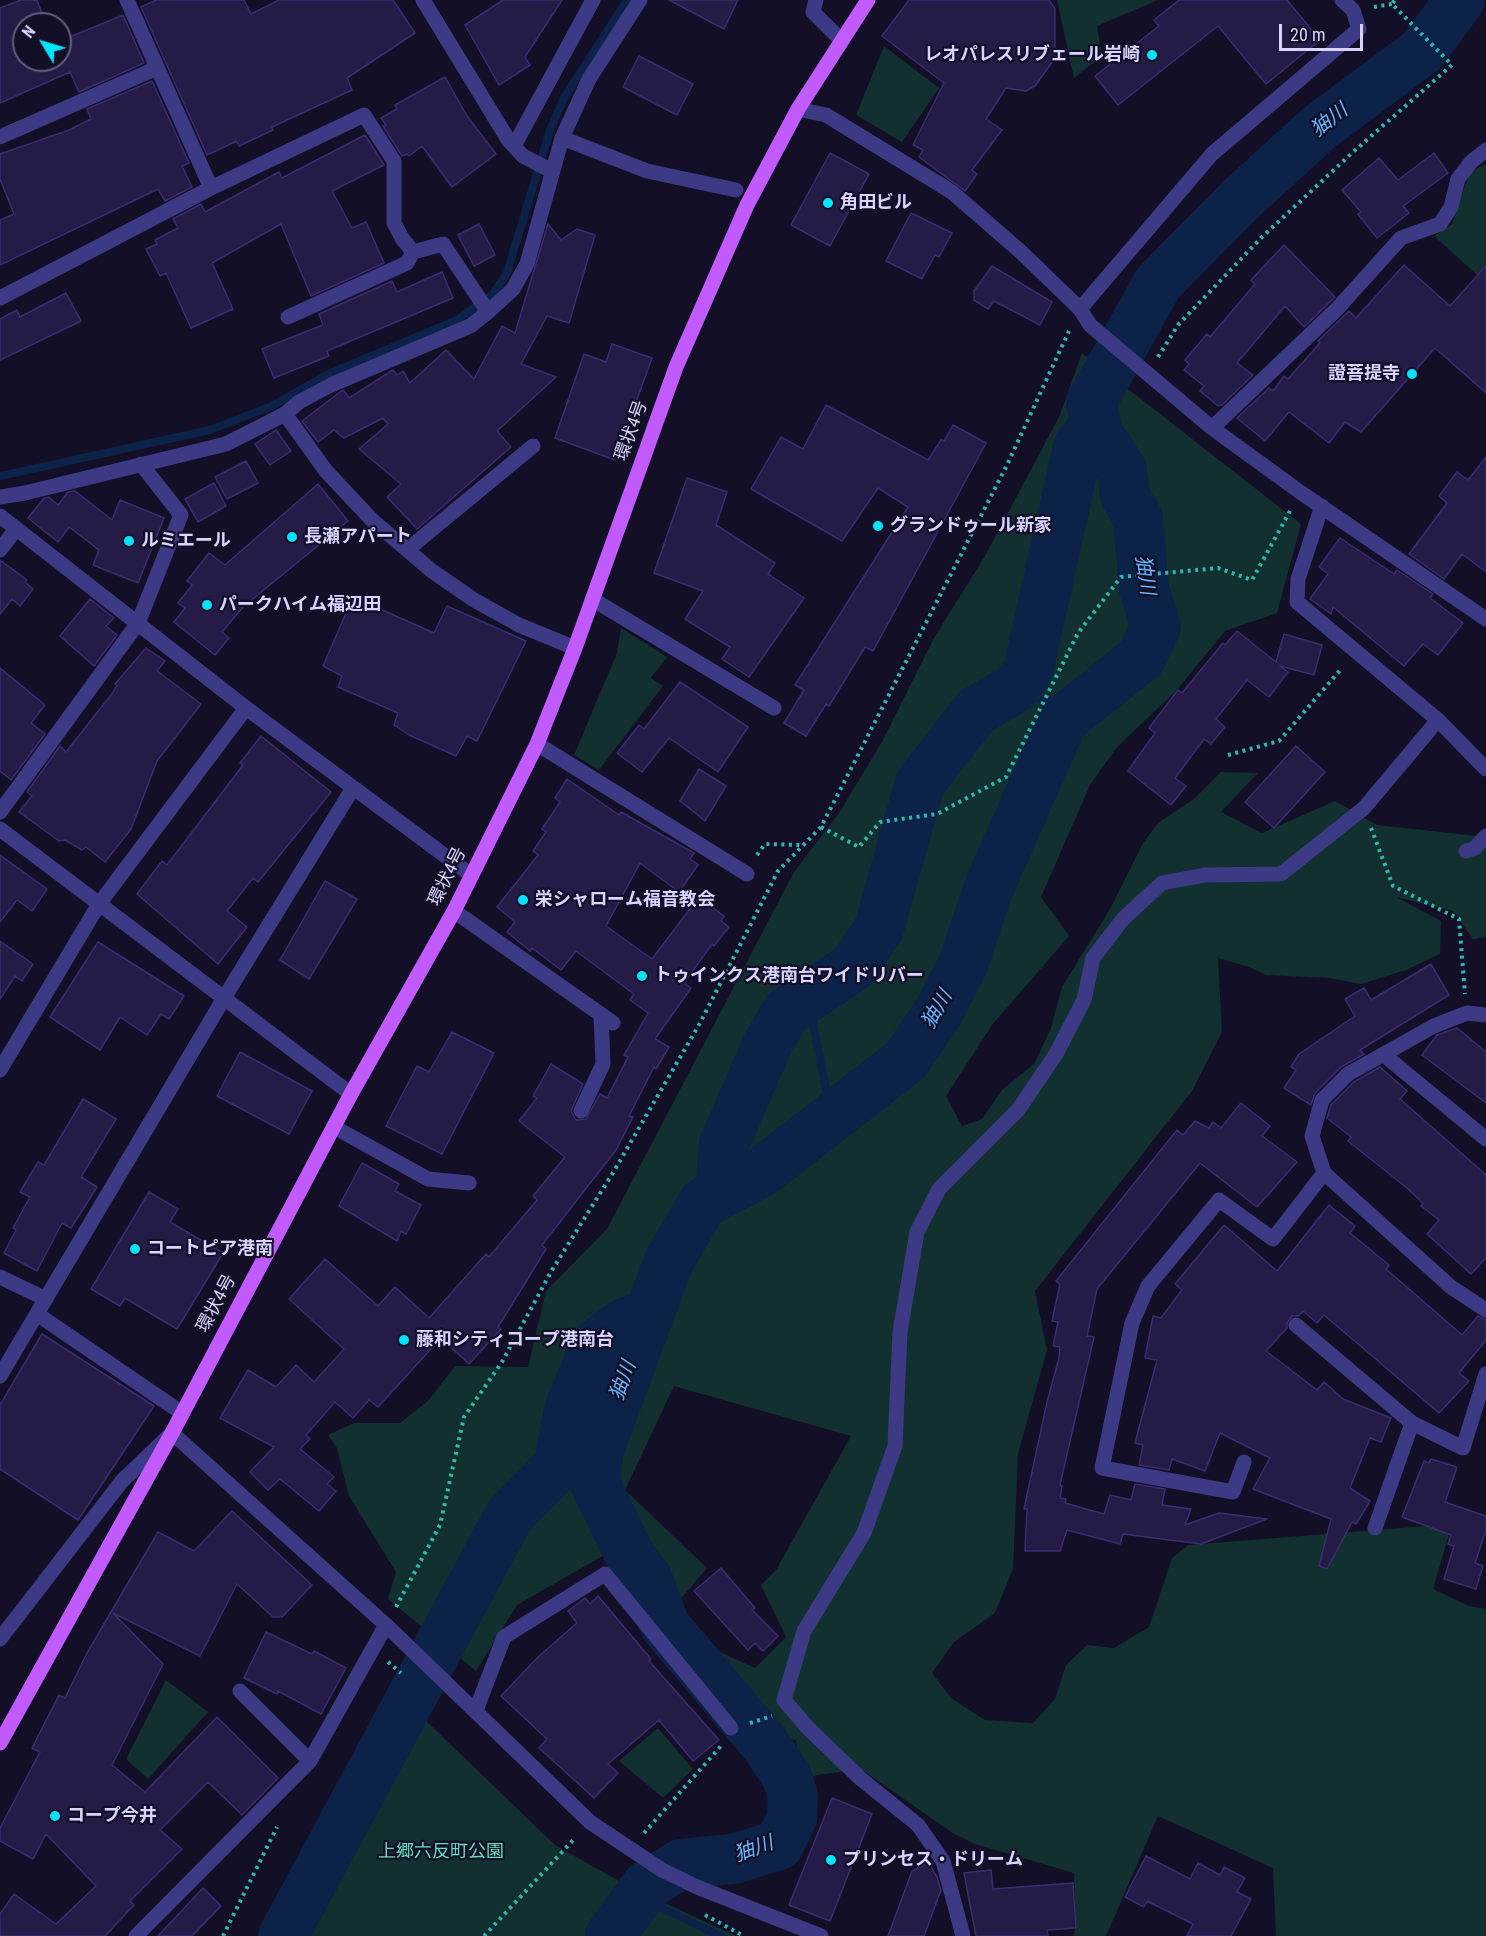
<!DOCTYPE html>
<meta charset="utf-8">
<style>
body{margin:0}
#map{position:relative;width:1486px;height:1936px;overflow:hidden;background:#130f26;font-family:"Roboto Condensed",sans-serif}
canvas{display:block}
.north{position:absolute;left:12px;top:12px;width:60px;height:60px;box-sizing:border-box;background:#130f26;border:2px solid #625e7d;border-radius:50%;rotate:308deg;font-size:16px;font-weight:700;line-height:24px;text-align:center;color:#d9d4ff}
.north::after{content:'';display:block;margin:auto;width:21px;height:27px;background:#00e5ff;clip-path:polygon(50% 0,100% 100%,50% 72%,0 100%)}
.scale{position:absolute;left:1279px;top:24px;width:84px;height:27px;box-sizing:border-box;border:3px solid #d9d4ff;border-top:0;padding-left:8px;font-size:18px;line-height:21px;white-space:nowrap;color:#d9d4ff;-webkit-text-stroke:4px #130f26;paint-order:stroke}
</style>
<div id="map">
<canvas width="1486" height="1936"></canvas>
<div class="north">N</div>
<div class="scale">20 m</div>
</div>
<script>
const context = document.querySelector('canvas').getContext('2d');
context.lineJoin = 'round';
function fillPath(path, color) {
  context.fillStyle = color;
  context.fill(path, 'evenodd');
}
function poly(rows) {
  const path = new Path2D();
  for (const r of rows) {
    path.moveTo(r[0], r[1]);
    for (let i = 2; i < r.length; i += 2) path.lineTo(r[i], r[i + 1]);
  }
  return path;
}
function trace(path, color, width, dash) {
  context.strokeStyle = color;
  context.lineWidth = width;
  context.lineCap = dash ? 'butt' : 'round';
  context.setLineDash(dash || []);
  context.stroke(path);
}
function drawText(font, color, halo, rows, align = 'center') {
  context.font = font + ' "Roboto Condensed","Noto Sans JP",sans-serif';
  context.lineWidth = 4.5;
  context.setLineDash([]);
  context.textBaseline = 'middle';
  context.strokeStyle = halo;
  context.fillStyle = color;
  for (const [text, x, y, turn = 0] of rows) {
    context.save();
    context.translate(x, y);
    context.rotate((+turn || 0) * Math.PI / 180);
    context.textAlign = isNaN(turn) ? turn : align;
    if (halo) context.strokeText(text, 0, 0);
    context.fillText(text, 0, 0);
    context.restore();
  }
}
const green = poly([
 [1057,0,1158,0,1097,26,1102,56,1074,78],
 [884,46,939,88,902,142,856,115],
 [1486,164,1486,283,1434,236,1452,224,1470,172],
 [1082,353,1301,524,1277,613,1225,631,1177,690,1117,747,1090,785,1041,897,1069,936,992,1025,946,1096,962,1126,982,1119,1003,1089,1034,1064,1051,1028,1062,987,1110,909,1143,843,1158,823,1194,799,1221,772,1258,773,1221,812,1262,833,1335,801,1377,825,1486,837,1486,937,1473,939,1453,911,1396,897,1441,921,1440,954,1406,970,1361,984,1330,978,1266,975,1249,967,1218,958,1222,1032,1192,1091,1035,1291,1047,1350,1018,1454,1013,1569,995,1613,954,1642,932,1673,951,1698,985,1720,1033,1723,1055,1699,1066,1665,1087,1645,1114,1648,1149,1627,1172,1558,1188,1545,1452,1524,1433,1589,1469,1606,1486,1609,1486,1936,1276,1936,1273,1868,1158,1816,1106,1936,1073,1936,1076,1928,1074,1873,975,1844,951,1832,861,1769,817,1775,801,1782,796,1741,773,1730,739,1700,699,1674,661,1629,650,1606,608,1553,517,1605,476,1671,388,1599,396,1572,349,1496,337,1448,328,1435,354,1423,400,1423,428,1401,455,1366,528,1367,546,1291,607,1229,794,872,839,813,883,740,934,638,985,556,1060,415],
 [674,1386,851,1436,776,1570,761,1585,786,1637,755,1668,713,1649,674,1607,707,1568,625,1490],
 [621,628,667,657,651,678,663,686,599,770,574,755,617,653],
 [166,1680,208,1712,148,1779,126,1759],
 [419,1714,555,1845,626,1885,736,1936,310,1936,355,1832],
 [658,1728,693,1769,663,1798,619,1761]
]);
const stream = poly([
 [0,476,210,430,272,406,328,374,457,320,493,294,507,273,550,130,564,98,627,0],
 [1014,689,1038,697,1053,707,1063,720],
 [808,998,829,1104,837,1114],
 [635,1900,668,1911,721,1936]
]);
const river = poly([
 [720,1194,724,1144,768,1043,786,1012,853,967,879,928,920,783,976,711,1014,689,1028,671,1078,447,1096,424],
 [559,1465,569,1410,596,1344,623,1324,649,1313],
 [283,1936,509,1516,559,1465,599,1449],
 [610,1936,647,1885,681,1864,733,1859,779,1845,792,1818,793,1796,787,1777,765,1744,665,1626,648,1580,628,1552,594,1481,599,1449,669,1261,703,1203,762,1172,906,1060,939,1011,963,964,989,887,1063,720,1141,658,1156,627,1144,589,1138,519,1125,495,1122,470,1099,435,1091,403,1158,283,1241,199,1320,127,1422,51,1460,0]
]);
const building = poly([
 [21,0,37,0,46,24,24,24,24,60,60,60,60,41,123,15,144,63,79,92,70,72,0,103,0,8,21,0],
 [156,0,244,0,251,14,279,0,393,0,415,33,347,78,352,90,272,127,273,130,239,146,237,141,207,155,141,7,156,0],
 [503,0,562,0,525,57,530,65,499,85,465,25,503,0],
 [669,0,738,0,724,29,669,0],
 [909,0,1049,0,1055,9,1055,58,1035,86,1026,91,1006,88,986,119,1002,130,972,170,977,174,965,191,919,157,923,150,913,145,944,83,882,36,909,0],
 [1179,0,1287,0,1320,40,1266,84,1218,26,1118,105,1095,76,1159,26,1154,20,1179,0],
 [639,56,693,84,677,115,623,87,639,56],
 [445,77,467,116,496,154,452,187,422,146,409,156,407,154,402,156,383,126,386,125,381,118,397,109,395,105,445,77],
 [152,81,189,163,182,166,192,187,165,201,158,189,0,265,0,220,14,214,0,179,0,154,69,130,91,119,87,109,152,81],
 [365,135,384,165,332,191,352,228,366,222,384,263,311,296,281,224,212,263,233,309,191,328,166,273,160,276,146,249,157,244,155,240,178,228,173,219,201,204,205,212,279,172,282,178,365,135],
 [830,153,869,174,830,246,791,225,830,153],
 [1434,153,1448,173,1403,206,1409,213,1377,238,1358,214,1361,212,1342,190,1379,158,1398,180,1434,153],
 [911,213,952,233,939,257,935,255,922,279,886,261,911,213],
 [479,224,495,255,474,266,458,235,479,224],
 [548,224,561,240,577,229,595,235,569,323,547,316,521,364,556,377,497,431,511,447,417,529,387,497,401,484,359,449,388,424,383,418,344,438,334,430,318,442,302,421,340,392,343,390,349,398,393,370,397,375,403,371,410,383,446,350,474,379,502,326,515,333,548,224],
 [1284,245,1335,297,1304,327,1285,306,1237,363,1253,375,1222,405,1218,406,1200,391,1204,386,1184,370,1189,364,1185,360,1207,334,1210,337,1255,284,1251,280,1284,245],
 [1404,265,1450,306,1486,266,1486,393,1435,348,1361,432,1345,422,1329,443,1289,412,1265,441,1237,418,1269,388,1273,391,1284,376,1288,379,1320,343,1318,341,1349,311,1356,318,1404,265],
 [992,266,1052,302,1040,325,994,301,988,309,974,300,974,291,992,266],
 [442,272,453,298,327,351,329,356,274,378,262,349,323,325,319,314,392,281,397,292,442,272],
 [66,293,81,321,0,360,0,319,17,310,20,317,66,293],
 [612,344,652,358,615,460,555,438,584,354,606,362,612,344],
 [826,405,928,460,941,440,944,441,953,425,986,443,873,651,865,647,829,706,826,704,806,736,784,723,804,690,795,685,908,507,878,488,842,541,751,489,781,437,803,449,826,405],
 [276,430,291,451,270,465,255,444,276,430],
 [1486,457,1486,572,1462,554,1444,579,1409,554,1447,503,1439,496,1457,472,1468,480,1486,457],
 [246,461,258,483,227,499,215,477,246,461],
 [687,478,727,492,716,525,775,563,768,574,804,598,749,677,722,659,730,647,685,619,703,591,654,573,687,478],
 [214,483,226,506,198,522,185,499,214,483],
 [318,484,348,521,243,607,222,632,229,638,215,655,174,622,185,608,178,603,192,585,187,581,209,553,225,565,318,484],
 [75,491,112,520,120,500,164,518,138,583,93,565,99,550,69,527,58,542,28,518,44,498,49,497,58,505,68,492,75,491],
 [1340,538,1394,574,1397,570,1433,594,1430,598,1463,623,1438,655,1423,644,1404,666,1333,607,1331,614,1310,599,1328,574,1319,567,1340,538],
 [0,560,27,580,25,582,33,589,20,606,12,599,0,614,0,560],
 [353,597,434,633,447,606,526,641,477,741,467,736,456,756,409,735,394,725,398,713,338,687,342,676,323,666,353,597],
 [90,599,114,618,106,626,117,635,94,666,60,636,90,599],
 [1237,631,1276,662,1284,634,1322,645,1314,675,1280,666,1288,672,1269,697,1247,680,1216,719,1225,727,1211,744,1204,739,1175,778,1186,786,1171,805,1128,771,1155,733,1149,728,1178,690,1182,693,1223,643,1225,645,1237,631],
 [146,648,165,661,157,671,201,704,157,761,131,829,105,862,86,847,82,850,65,840,59,841,19,812,32,796,27,792,60,746,66,752,111,695,117,686,115,684,146,648],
 [0,668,45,705,31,723,45,734,11,780,0,771,0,668],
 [680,682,748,727,718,772,669,738,642,772,617,753,639,725,644,729,680,682],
 [261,736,331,792,258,882,253,878,227,911,247,927,218,964,137,894,162,861,167,865,243,765,240,763,261,736],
 [1296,746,1325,772,1274,828,1245,802,1296,746],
 [699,769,726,786,705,821,680,801,699,769],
 [567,779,619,815,621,812,694,853,690,859,698,865,679,892,640,863,606,926,652,959,699,897,724,916,721,921,729,927,714,946,712,944,684,983,691,988,655,1039,669,1047,656,1069,654,1067,629,1116,633,1117,616,1150,542,1245,546,1249,498,1327,501,1329,469,1364,441,1338,378,1407,369,1400,353,1418,335,1402,306,1435,310,1439,300,1449,334,1477,327,1484,336,1491,319,1511,280,1479,268,1490,250,1472,274,1447,220,1418,248,1370,276,1387,296,1365,314,1382,344,1349,289,1299,325,1259,378,1306,395,1287,429,1318,486,1254,489,1257,537,1200,533,1196,565,1157,519,1121,537,1098,533,1096,551,1064,583,1084,571,1111,576,1120,586,1119,600,1094,607,1098,628,1057,624,1055,648,1013,630,1000,634,994,576,951,561,970,532,948,530,951,507,932,515,922,497,907,538,855,533,851,546,832,542,829,560,802,555,798,567,779],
 [0,855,47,889,32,911,17,900,0,922,0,855],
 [325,881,357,899,309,979,280,960,325,881],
 [0,941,33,964,22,981,15,976,0,999,0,941],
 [98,942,184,996,169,1019,161,1014,147,1035,120,1017,100,1050,50,1017,98,942],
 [1431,964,1449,995,1360,1050,1364,1054,1341,1067,1315,1093,1311,1105,1284,1088,1296,1070,1291,1067,1299,1054,1355,1016,1345,999,1364,988,1371,1000,1431,964],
 [1457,1028,1486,1052,1486,1103,1422,1055,1437,1035,1457,1028],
 [452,1032,494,1053,442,1154,386,1126,417,1066,429,1072,452,1032],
 [240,1052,312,1091,289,1134,217,1096,240,1052],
 [1380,1067,1407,1091,1400,1099,1486,1175,1486,1258,1471,1274,1427,1234,1439,1220,1421,1206,1423,1203,1407,1188,1348,1141,1351,1137,1327,1118,1331,1105,1354,1082,1380,1067],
 [83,1099,116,1119,81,1177,97,1187,71,1228,62,1223,37,1271,4,1253,16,1230,13,1228,30,1197,20,1192,38,1162,44,1165,83,1099],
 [1241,1103,1270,1126,1262,1136,1297,1162,1257,1207,1200,1163,1097,1289,1087,1336,1094,1337,1060,1485,1062,1486,1060,1498,1066,1499,1065,1503,1104,1514,1110,1495,1131,1500,1135,1484,1165,1489,1162,1505,1191,1509,1185,1525,1219,1513,1267,1519,1201,1544,1123,1534,1120,1544,1067,1530,1060,1551,1025,1551,1027,1509,1024,1509,1047,1402,1059,1358,1060,1347,1053,1346,1058,1322,1052,1321,1060,1284,1056,1281,1177,1130,1183,1135,1195,1121,1209,1128,1213,1122,1221,1128,1241,1103],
 [362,1163,399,1184,395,1191,421,1205,406,1234,401,1231,397,1241,339,1206,362,1163],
 [149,1192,178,1209,170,1222,223,1253,177,1329,125,1298,120,1306,91,1289,149,1192],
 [1329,1205,1355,1226,1350,1233,1389,1265,1386,1269,1462,1335,1478,1316,1486,1320,1486,1340,1459,1373,1469,1381,1439,1413,1324,1315,1317,1323,1303,1311,1298,1316,1292,1316,1287,1323,1287,1328,1266,1351,1317,1390,1324,1382,1343,1399,1391,1418,1381,1442,1370,1438,1350,1488,1370,1501,1356,1524,1352,1522,1327,1569,1319,1566,1331,1519,1253,1489,1270,1458,1220,1433,1205,1471,1172,1459,1169,1470,1139,1465,1143,1445,1135,1443,1157,1360,1145,1358,1153,1316,1161,1318,1182,1290,1175,1284,1224,1225,1277,1271,1329,1205],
 [42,1334,154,1406,78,1520,0,1469,0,1405,42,1334],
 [1431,1459,1457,1467,1445,1502,1486,1516,1486,1530,1475,1563,1483,1566,1476,1589,1444,1579,1454,1546,1448,1544,1451,1535,1402,1517,1424,1461,1429,1463,1431,1459],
 [232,1511,312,1585,282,1617,273,1617,237,1584,200,1656,113,1613,163,1664,112,1765,145,1792,217,1717,278,1778,242,1815,208,1782,160,1830,182,1849,130,1901,134,1905,105,1936,0,1936,0,1914,14,1894,56,1924,96,1886,46,1834,33,1859,0,1841,0,1828,40,1752,32,1748,59,1695,65,1698,87,1653,158,1532,194,1551,232,1511],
 [721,1568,755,1608,752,1610,778,1636,763,1651,755,1643,748,1650,694,1591,721,1568],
 [598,1596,651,1659,649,1661,719,1740,693,1761,659,1720,608,1764,618,1773,594,1798,539,1748,547,1739,501,1696,538,1657,577,1623,568,1611,585,1598,590,1604,598,1596],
 [266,1632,312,1654,314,1651,346,1668,321,1714,278,1691,277,1694,244,1678,266,1632],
 [832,1798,872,1814,830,1921,789,1905,832,1798],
 [1146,1856,1190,1879,1198,1863,1220,1875,1224,1867,1245,1878,1237,1892,1251,1899,1231,1936,1187,1936,1193,1924,1147,1901,1144,1907,1125,1897,1146,1856],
 [929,1863,937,1877,941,1890,924,1936,888,1936,912,1871,929,1863],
 [991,1870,993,1889,1073,1883,1076,1928,1047,1930,1048,1936,976,1936,964,1873,991,1870],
 [203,1888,221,1906,192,1936,158,1936,203,1888]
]);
const path = poly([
 [1374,7,1392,4],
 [1158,357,1178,325,1262,237,1352,153,1452,65,1392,4,1395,0],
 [1228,755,1279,741,1342,668],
 [821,827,859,847,880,822,937,814,1006,777,1078,633,1121,577,1218,568,1252,580,1290,511],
 [1371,828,1393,886,1459,919,1465,994],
 [757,855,765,844,800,845],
 [396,1607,440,1525,464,1417,502,1362,552,1270,614,1171,700,1023,778,871,821,827,1007,465,1069,331],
 [388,1662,401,1673],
 [750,1723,772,1716],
 [644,1833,721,1746],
 [705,1915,744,1936],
 [223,1936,277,1827],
 [484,1936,575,1838]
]);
const minor = poly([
 [423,0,509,141,523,156,552,171],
 [816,0,813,12,841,40],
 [798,109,826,115,952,192,1021,252,1080,309,1090,325,1212,428,1300,492,1486,619],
 [0,137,157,68],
 [562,138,647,171,736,190],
 [514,146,593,0],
 [211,188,364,115,394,161,394,223,402,238,413,252,443,244,488,312],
 [0,298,211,188,127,0],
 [1080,309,1212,154,1359,29,1353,10,1342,0],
 [288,317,407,263,413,252],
 [285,414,326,471,372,520,432,571,474,600,519,625,575,648],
 [1212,428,1337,309,1401,238,1440,224,1451,207,1458,179,1471,162,1486,150],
 [0,497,25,493,226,444,285,414,299,402,331,385,470,326,488,312,513,289,527,264,562,138,589,79,640,0],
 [1322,506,1298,579,1297,602,1438,720,1486,769],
 [0,516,246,708,471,875],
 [0,550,16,529],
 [407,550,533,446],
 [592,599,774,708],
 [537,744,747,874],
 [0,812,138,623,181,515,141,464],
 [0,829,351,1094],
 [1466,851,1475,848,1486,836],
 [454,911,613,1023],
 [1486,1015,1467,1013,1434,1026,1348,1074,1322,1100,1312,1136,1324,1173,1451,1287,1486,1310],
 [1384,1055,1486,1139],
 [0,1070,99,904,246,708],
 [581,1111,603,1064,601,1015],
 [334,1127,428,1179,469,1183],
 [0,1277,46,1299],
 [37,1314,182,1413],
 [1296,1325,1412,1423,1463,1448,1486,1374],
 [0,1376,224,998,353,788],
 [1244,1462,1233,1492,1102,1468,1132,1323,1148,1286,1219,1200,1273,1239,1324,1173],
 [1375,1528,1412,1423],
 [0,1639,122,1481,172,1433,386,1625,590,1822,662,1870,697,1887,821,1936],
 [240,1691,310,1761],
 [476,1710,504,1637,605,1574,731,1728],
 [136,1936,310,1761,386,1625],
 [963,1936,943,1861,918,1825,861,1779,808,1728,784,1700,804,1631,864,1533,895,1446,900,1332,917,1232,939,1189,1018,1110,1056,1054,1084,1000,1093,958,1123,919,1162,883,1205,875,1281,874,1364,808,1438,720]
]);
const major = poly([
 [0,1743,172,1433,351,1094,454,911,537,744,575,648,676,367,747,205,798,109,868,0]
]);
const markers = [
 [1152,55,6,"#00e5ff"],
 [828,203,6,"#00e5ff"],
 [1412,374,6,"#00e5ff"],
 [878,526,6,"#00e5ff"],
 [292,537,6,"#00e5ff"],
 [129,541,6,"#00e5ff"],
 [207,605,6,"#00e5ff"],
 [523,900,6,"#00e5ff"],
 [642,976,6,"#00e5ff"],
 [135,1249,6,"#00e5ff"],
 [404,1340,6,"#00e5ff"],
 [55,1816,6,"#00e5ff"],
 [831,1860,6,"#00e5ff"]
];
const poiNames = [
 ["レオパレスリブェール岩崎",1140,55,"right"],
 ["角田ビル",840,203],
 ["證菩提寺",1400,374,"right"],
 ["グランドゥール新家",890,526],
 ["長瀬アパート",304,537],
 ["ルミエール",141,541],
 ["パークハイム福辺田",219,605],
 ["栄シャローム福音教会",535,900],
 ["トゥインクス港南台ワイドリバー",654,976],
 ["コートピア港南",147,1249],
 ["藤和シティコープ港南台",416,1340],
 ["コープ今井",67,1816],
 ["プリンセス・ドリーム",843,1860]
];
const streetNames = [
 ["環状4号",632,431,-70],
 ["環状4号",448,877,-64],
 ["環状4号",217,1304,-62]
];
const parkNames = [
 ["上郷六反町公園",441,1852]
];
const waterNames = [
 ["㹨川",1330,121,-38],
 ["㹨川",1144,575,82],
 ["㹨川",938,1010,-60],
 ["㹨川",624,1381,-70],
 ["㹨川",754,1850,-20]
];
fillPath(green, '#12302f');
trace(stream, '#0c2248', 8);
trace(river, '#0c2248', 50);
fillPath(building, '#241b47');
trace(building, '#3b2d73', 1.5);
trace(path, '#2fb8b0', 4, [3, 4.5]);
trace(minor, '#3d3a85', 15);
trace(major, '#c25bff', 15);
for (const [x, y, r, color] of markers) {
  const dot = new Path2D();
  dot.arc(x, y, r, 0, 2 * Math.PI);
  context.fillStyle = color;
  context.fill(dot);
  trace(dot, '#130f26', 2);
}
drawText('bold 18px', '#d9d4ff', '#130f26', poiNames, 'left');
drawText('18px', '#d9d4ff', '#130f26', streetNames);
drawText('18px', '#5fe0c0', '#130f26', parkNames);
drawText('italic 20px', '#62b6ff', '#130f26', waterNames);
</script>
